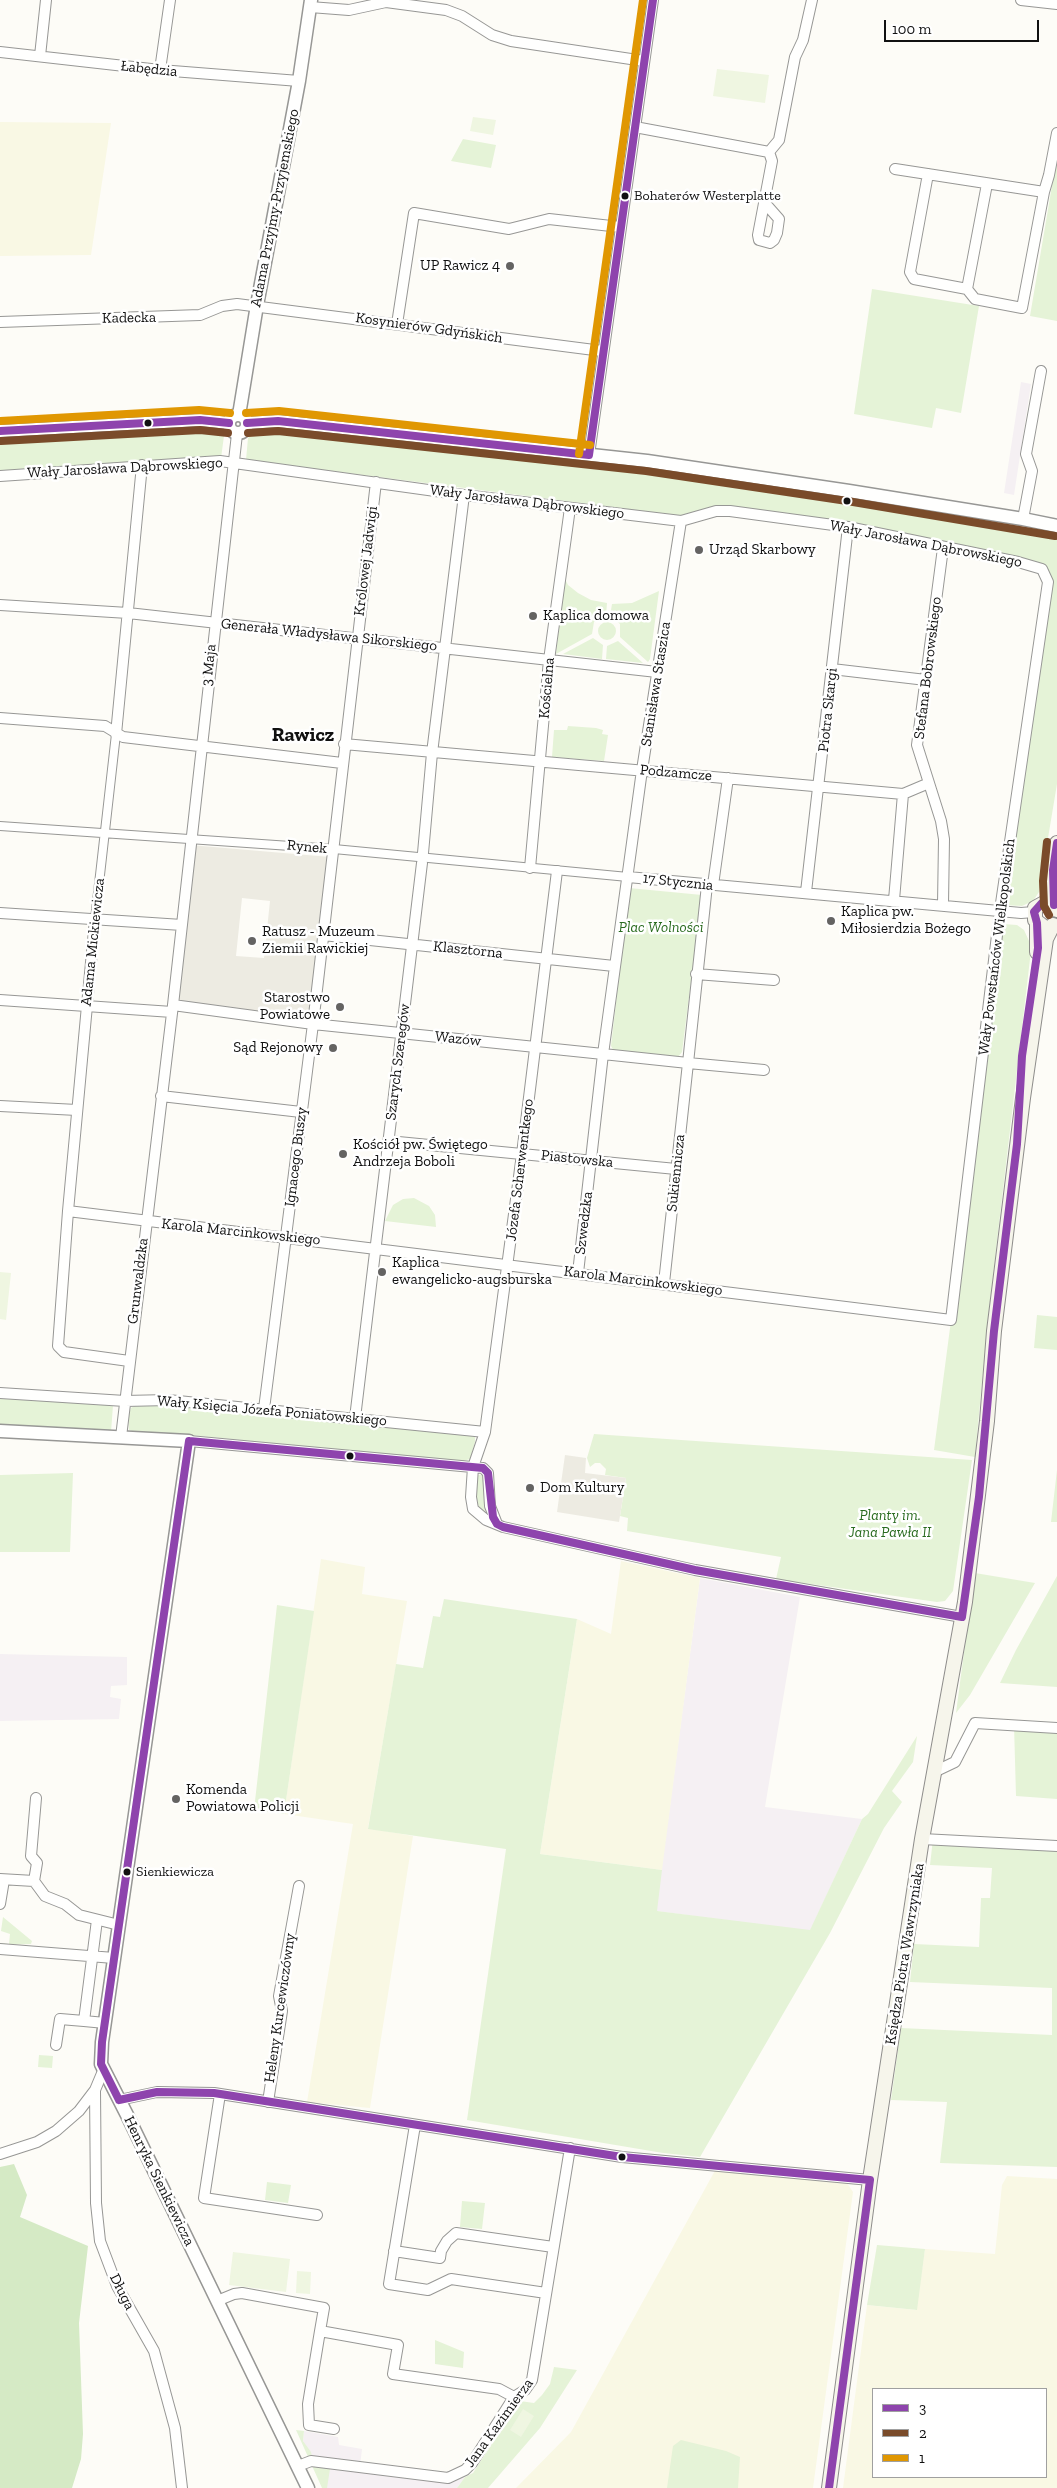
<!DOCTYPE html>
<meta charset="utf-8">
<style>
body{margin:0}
#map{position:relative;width:1057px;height:2488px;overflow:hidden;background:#fdfcf7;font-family:"Zilla Slab",serif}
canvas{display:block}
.legend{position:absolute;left:872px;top:2388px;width:175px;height:90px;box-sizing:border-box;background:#fff;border:1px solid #a0a0a0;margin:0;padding:6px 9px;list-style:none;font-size:15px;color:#111}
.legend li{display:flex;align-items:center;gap:10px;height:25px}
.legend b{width:25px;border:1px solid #a0a0a0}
.scale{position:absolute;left:884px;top:20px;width:155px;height:22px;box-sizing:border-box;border:2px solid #111;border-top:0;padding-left:6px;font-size:15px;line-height:18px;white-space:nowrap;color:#111;-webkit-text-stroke:4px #fff;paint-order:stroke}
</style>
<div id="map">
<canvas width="1057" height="2488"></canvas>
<ul class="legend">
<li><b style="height:6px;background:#8e44ad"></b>3</li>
<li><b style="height:6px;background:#7a4b2a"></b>2</li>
<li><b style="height:6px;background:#e09702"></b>1</li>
</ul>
<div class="scale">100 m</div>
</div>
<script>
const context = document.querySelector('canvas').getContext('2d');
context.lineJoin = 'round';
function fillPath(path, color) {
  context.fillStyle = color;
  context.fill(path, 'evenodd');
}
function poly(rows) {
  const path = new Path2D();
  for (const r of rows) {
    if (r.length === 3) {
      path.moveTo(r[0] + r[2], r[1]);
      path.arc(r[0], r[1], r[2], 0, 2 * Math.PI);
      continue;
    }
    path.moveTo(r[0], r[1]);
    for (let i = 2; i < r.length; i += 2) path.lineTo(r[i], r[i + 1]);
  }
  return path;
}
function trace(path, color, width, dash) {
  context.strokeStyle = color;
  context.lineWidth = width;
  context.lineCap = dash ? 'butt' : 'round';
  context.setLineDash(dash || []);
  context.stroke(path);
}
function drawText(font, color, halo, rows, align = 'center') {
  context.font = font + ' "Zilla Slab",serif';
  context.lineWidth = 5;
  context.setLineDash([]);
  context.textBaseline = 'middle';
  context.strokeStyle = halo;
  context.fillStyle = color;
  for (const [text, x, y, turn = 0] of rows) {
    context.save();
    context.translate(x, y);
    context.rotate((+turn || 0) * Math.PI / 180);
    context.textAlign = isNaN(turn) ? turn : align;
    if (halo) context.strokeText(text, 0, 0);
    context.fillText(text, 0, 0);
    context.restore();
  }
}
const industrial = poly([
 [1021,382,1031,384,1014,495,1004,493],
 [700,1578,800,1597,765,1807,862,1819,810,1931,656,1911],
 [0,1654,127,1657,127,1685,111,1686,110,1697,121,1699,119,1719,0,1721],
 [304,2431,338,2437,339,2445,362,2449,360,2466,448,2478,465,2477,457,2488,327,2488,314,2467,303,2441]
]);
const farmland = poly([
 [0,122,111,123,91,255,0,256],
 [321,1559,365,1567,362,1594,407,1601,368,1828,413,1836,370,2108,307,2102,353,1824,284,1814],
 [621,1561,700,1578,662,1870,540,1854,577,1619,611,1634],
 [717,2167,845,2180,853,2192,813,2488,516,2488,571,2432],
 [1007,2176,1057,2179,1057,2488,843,2488,867,2305,916,2310,925,2249,995,2254,1002,2185],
 [873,2389,1046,2389,1046,2477,873,2477]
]);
const green = poly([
 [463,139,496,145,491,168,451,161],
 [1057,156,1057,321,1030,316],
 [872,289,979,306,961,413,936,408,932,428,854,414],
 [210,426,210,430,218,430,224,436,221,458,142,461,0,473,0,437],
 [274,426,782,485,939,511,1057,535,1057,784,1039,892,1033,901,1022,906,1004,905,1051,591,1050,573,1041,563,732,507,683,516,246,460,248,438,254,431],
 [564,577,568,585,578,593,591,600,607,603,606,616,594,622,592,634,556,654],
 [659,591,650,659,648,662,620,637,620,624,610,616,612,604,632,603],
 [607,631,9],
 [593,638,603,645,602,659,563,654],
 [618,641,643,663,606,659,607,646],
 [568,726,596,728,603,730,602,734,608,735,604,761,552,757,554,730,567,730],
 [629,888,702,895,682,1052,678,1057,614,1051,611,1046],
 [1003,924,1017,925,1024,930,1029,941,1032,942,988,1318,975,1457,934,1450],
 [414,1198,429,1206,435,1215,436,1227,385,1221,393,1205,403,1199],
 [1037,1315,1057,1317,1057,1350,1034,1348],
 [0,1398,113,1405,111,1432,0,1424],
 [136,1405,186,1405,467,1432,475,1437,475,1442,470,1459,463,1461,200,1436,138,1433,129,1430,128,1416,131,1408],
 [594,1434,972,1460,953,1591,945,1601,937,1602,776,1579,781,1557,627,1531,628,1518,620,1516,626,1478,605,1475,606,1469,600,1463,595,1463,590,1467,587,1458],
 [1057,1470,1057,1522,1051,1522],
 [73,1473,70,1552,0,1552,0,1475],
 [478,1475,483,1475,485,1514,479,1508,476,1495],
 [969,1572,1035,1583,970,1695,956,1713,968,1622],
 [1057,1576,1057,1687,1000,1683,1016,1650],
 [444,1599,577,1619,540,1854,662,1870,657,1911,810,1930,862,1819,868,1814,917,1736,913,1762,892,1791,902,1802,884,1828,830,1933,700,2157,663,2153,467,2120,506,1849,368,1829,396,1664,423,1668,433,1616,440,1617],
 [277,1605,314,1611,284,1814,254,1810],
 [1014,1725,1057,1728,1057,1799,1016,1796],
 [933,1839,1057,1846,1057,2167,940,2163,947,2102,891,2100,901,2028,1052,2035,1052,1988,910,1982,914,1944,979,1947,981,1898,990,1898,992,1868,930,1865],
 [3,1917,32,1941,31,1944,0,1945,0,1943,9,1944,10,1934,1,1931],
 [39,2055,53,2056,52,2068,38,2067],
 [267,2182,291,2185,288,2203,265,2200],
 [462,2201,485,2203,482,2229,460,2227],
 [877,2245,925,2249,917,2310,867,2305],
 [435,2340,464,2352,463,2368,435,2364],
 [554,2367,577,2370,540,2428,488,2488,457,2488,465,2477,473,2473,520,2401,534,2403,542,2395,550,2384],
 [296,2430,304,2431,303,2441,311,2452,314,2467,330,2469,327,2488,322,2488],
 [681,2440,726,2451,740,2457,738,2488,667,2488,673,2446]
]);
const forest = poly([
 [14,2164,27,2195,20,2217,88,2246,79,2323,83,2434,81,2459,72,2488,0,2488,0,2167]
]);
const pitch = poly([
 [717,69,769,75,765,103,713,96],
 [473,117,496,120,493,135,470,131],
 [0,1272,11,1273,6,1320,0,1319],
 [233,2252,290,2259,286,2292,229,2285],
 [297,2271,311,2272,310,2294,296,2293],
 [523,2409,534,2416,521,2437,510,2430]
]);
const plaza = poly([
 [190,845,330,857,313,1024,173,1005],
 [242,898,270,901,264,958,236,956],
 [565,1455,586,1458,585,1473,626,1478,619,1522,557,1512]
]);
const pedestrian = poly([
 [0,826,334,849,628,877],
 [95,919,116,734]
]);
const minor = poly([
 [1021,0,1057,4],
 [310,7,349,10,386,2,446,10,462,16,492,35,511,41,644,61],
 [0,52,160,70,299,81],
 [40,56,46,0],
 [160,70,170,0],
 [635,127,769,152],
 [769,152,779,140,795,57,803,40,812,0],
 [895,169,1044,192,1049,175,1057,133],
 [928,174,910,272,914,279,967,289],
 [987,184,967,289,975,299,1022,308,1044,192],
 [764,202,779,219,777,233,774,240,770,243,759,240,758,235,772,161,769,152],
 [0,322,200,315,222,306,237,304,602,351],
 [397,324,414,213,509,229,549,219,620,227],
 [589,455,653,0],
 [0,476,220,461,464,495,681,521,716,511,730,511,848,527,1018,562,1042,569,1048,582,1000,910,951,1320,68,1211],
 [1023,519,1032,471,1026,454,1041,371],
 [681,521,642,770,603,1054,688,1063,707,885],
 [0,605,128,613,657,672],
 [832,669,926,680],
 [0,718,105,726,123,737,342,763],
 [116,734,142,465],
 [344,744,903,794,894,900],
 [903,794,929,783],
 [423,853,432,753,464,495],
 [530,868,549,660,570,508],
 [557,871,522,1154,485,1432,473,1467,471,1497,473,1509,486,1520,503,1527,695,1570,962,1617],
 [628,877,1021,913,1034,912],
 [713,885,728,778],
 [806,892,848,527],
 [943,904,944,839,941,821,917,745,943,548],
 [0,913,182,925],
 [95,919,68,1211,58,1346,64,1352,129,1361],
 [323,935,614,966],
 [696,974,774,980],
 [0,1000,172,1012],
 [173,1005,313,1024,376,482],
 [161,1096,301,1112],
 [0,1106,77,1110],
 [388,1141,676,1169],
 [664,1283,688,1063,764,1070],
 [0,1393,125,1401,168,1400,485,1432],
 [264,1409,313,1024,603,1054,578,1273],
 [355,1418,422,863],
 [121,1437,173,1005,237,434],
 [189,1441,483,1468,488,1473,490,1506,497,1524],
 [934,1772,955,1762,975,1723,1057,1728],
 [922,1839,1057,1846],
 [0,1879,34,1881,45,1896,65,1904,79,1915,119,1925],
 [34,1881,37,1863,31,1856,36,1798],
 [0,1904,4,1880],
 [97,1920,84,2021,105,2023],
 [0,1949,114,1958],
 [56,2045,60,2019,84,2021],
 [95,2090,96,2203,100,2241,117,2286,154,2351,175,2428,182,2488],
 [220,2094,204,2198,317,2215],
 [119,2100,157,2092,214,2093,622,2157,870,2180],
 [268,2102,282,2011,279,1996,299,1886],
 [415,2125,389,2284,428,2290,451,2279,546,2293],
 [0,2154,37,2142,56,2131,79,2111,95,2090,103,2071],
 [394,2251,440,2258,441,2251,447,2241,456,2233,553,2247],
 [217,2301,234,2294,242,2293,324,2308,320,2331,398,2345,393,2374,499,2389,514,2397],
 [320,2331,308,2404,309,2425,334,2429],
 [298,2466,311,2461,448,2478,465,2470,472,2463,514,2397,525,2390,532,2380,570,2148]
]);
const tertiary = poly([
 [238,424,9],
 [239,415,257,305,299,81,311,0],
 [247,423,278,421,647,461,849,491,1023,519,1057,526],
 [0,431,200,420,229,423],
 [0,1431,189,1441,102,2042,101,2064,128,2117,308,2488]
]);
const secondary = poly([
 [1054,905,1053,870,1057,843],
 [1037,923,1037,952],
 [1044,927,1035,920,1035,908,1046,902,1054,905,1057,910],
 [829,2488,870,2180,922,1839,965,1602,987,1421,994,1331,1023,1098,1046,939,1053,925]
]);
const bus1 = poly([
 [247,423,278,421,589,455],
 [0,431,200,420,229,423],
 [589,455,653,0],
 [1054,905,1053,870,1057,843],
 [189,1441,483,1468,488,1473,493,1517,497,1524,503,1527,695,1570,962,1617],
 [962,1617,979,1497,994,1331,1017,1144,1022,1056,1038,948,1037,923,1034,912,1042,903],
 [119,2100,157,2092,214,2093,622,2157,870,2180],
 [119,2100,101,2064,102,2042,189,1441],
 [829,2488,870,2180]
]);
const bus2 = poly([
 [248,433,278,431,646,471,847,501,1055,536],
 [1,441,200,430,228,433],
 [1047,842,1043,881,1044,906,1049,915]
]);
const bus3 = poly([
 [246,413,279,411,590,445],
 [0,421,199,410,230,413],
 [579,454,643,0]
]);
const markers = [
 [625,196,4.5,"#111"],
 [510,266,5,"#646362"],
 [148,423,4.5,"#111"],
 [847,501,4.5,"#111"],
 [699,550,5,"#646362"],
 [533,616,5,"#646362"],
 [831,921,5,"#646362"],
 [252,941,5,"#646362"],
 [340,1007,5,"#646362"],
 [333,1048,5,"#646362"],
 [343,1154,5,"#646362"],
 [382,1272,5,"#646362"],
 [350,1456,4.5,"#111"],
 [530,1488,5,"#646362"],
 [176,1799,5,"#646362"],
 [127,1872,4.5,"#111"],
 [622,2157,4.5,"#111"]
];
const busNames = [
 ["Bohaterów Westerplatte",634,196],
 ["Sienkiewicza",136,1872]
];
const streetNames = [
 ["Łabędzia",149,69,6],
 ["Adama Przyjmy-Przyjemskiego",275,208,-79],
 ["Kadecka",129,318,-1],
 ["Kosynierów Gdyńskich",429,328,8],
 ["Wały Jarosława Dąbrowskiego",125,468,-3],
 ["Wały Jarosława Dąbrowskiego",527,502,7],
 ["Wały Jarosława Dąbrowskiego",926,544,11],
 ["Królowej Jadwigi",366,561,-83],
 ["Generała Władysława Sikorskiego",329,635,6],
 ["3 Maja",209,665,-84],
 ["Stefana Bobrowskiego",928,668,-83],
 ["Stanisława Staszica",656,684,-81],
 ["Kościelna",547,688,-85],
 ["Piotra Skargi",828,710,-84],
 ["Podzamcze",676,773,5],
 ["Rynek",307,847,5],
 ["17 Stycznia",678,882,6],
 ["Adama Mickiewicza",93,942,-84],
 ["Wały Powstańców Wielkopolskich",997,947,-83],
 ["Klasztorna",468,950,6],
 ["Wazów",458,1039,6],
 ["Szarych Szeregów",398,1062,-83],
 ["Ignacego Buszy",296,1157,-83],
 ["Piastowska",577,1159,6],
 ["Józefa Scherwentkego",520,1170,-83],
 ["Sukiennicza",676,1173,-84],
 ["Szwedzka",584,1223,-83],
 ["Karola Marcinkowskiego",241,1232,6],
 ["Grunwaldzka",138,1281,-83],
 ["Karola Marcinkowskiego",643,1281,7],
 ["Wały Księcia Józefa Poniatowskiego",272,1411,5],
 ["Księdza Piotra Wawrzyniaka",905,1954,-81],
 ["Heleny Kurcewiczówny",280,2008,-82],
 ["Henryka Sienkiewicza",159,2181,64],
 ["Długa",122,2292,63],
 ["Jana Kazimierza",499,2423,-54]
];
const poiNames = [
 ["UP Rawicz 4",500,266,"right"],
 ["Urząd Skarbowy",709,550],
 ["Kaplica domowa",543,616],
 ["Kaplica pw.",841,912],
 ["Miłosierdzia Bożego",841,929],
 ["Ratusz - Muzeum",262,932],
 ["Ziemii Rawickiej",262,949],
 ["Starostwo",330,998,"right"],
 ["Powiatowe",330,1015,"right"],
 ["Sąd Rejonowy",323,1048,"right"],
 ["Kościół pw. Świętego",353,1145],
 ["Andrzeja Boboli",353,1162],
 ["Kaplica",392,1263],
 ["ewangelicko-augsburska",392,1280],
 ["Dom Kultury",540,1488],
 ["Komenda",186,1790],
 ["Powiatowa Policji",186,1807]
];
const parkNames = [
 ["Plac Wolności",661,928],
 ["Planty im.",890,1516],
 ["Jana Pawła II",890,1533]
];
const districtNames = [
 ["Rawicz",303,735]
];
fillPath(industrial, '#f5f0f3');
fillPath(farmland, '#f9f8e4');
fillPath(green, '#e5f3d7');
fillPath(forest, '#d5eac5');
fillPath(pitch, '#eff6e1');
fillPath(plaza, '#edebe2');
trace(pedestrian, '#979795', 10);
trace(minor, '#979795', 12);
trace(tertiary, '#979795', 15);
trace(secondary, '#8e8d8b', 16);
trace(pedestrian, '#fffffe', 8);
trace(minor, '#fffffe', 10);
trace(tertiary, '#fffffe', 12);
trace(secondary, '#f6f5eb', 14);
trace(bus1, '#8e44ad', 8);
trace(bus2, '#7a4b2a', 8);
trace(bus3, '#e09702', 8);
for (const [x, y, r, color] of markers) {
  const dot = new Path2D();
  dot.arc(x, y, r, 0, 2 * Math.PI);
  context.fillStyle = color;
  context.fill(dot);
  trace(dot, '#fff', 2);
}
drawText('14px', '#111', '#fff', busNames, 'left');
drawText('15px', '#111', '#fff', streetNames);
drawText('15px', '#111', '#fff', poiNames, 'left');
drawText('italic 15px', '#296b1f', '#fff', parkNames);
drawText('bold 20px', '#111', '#fff', districtNames);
</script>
